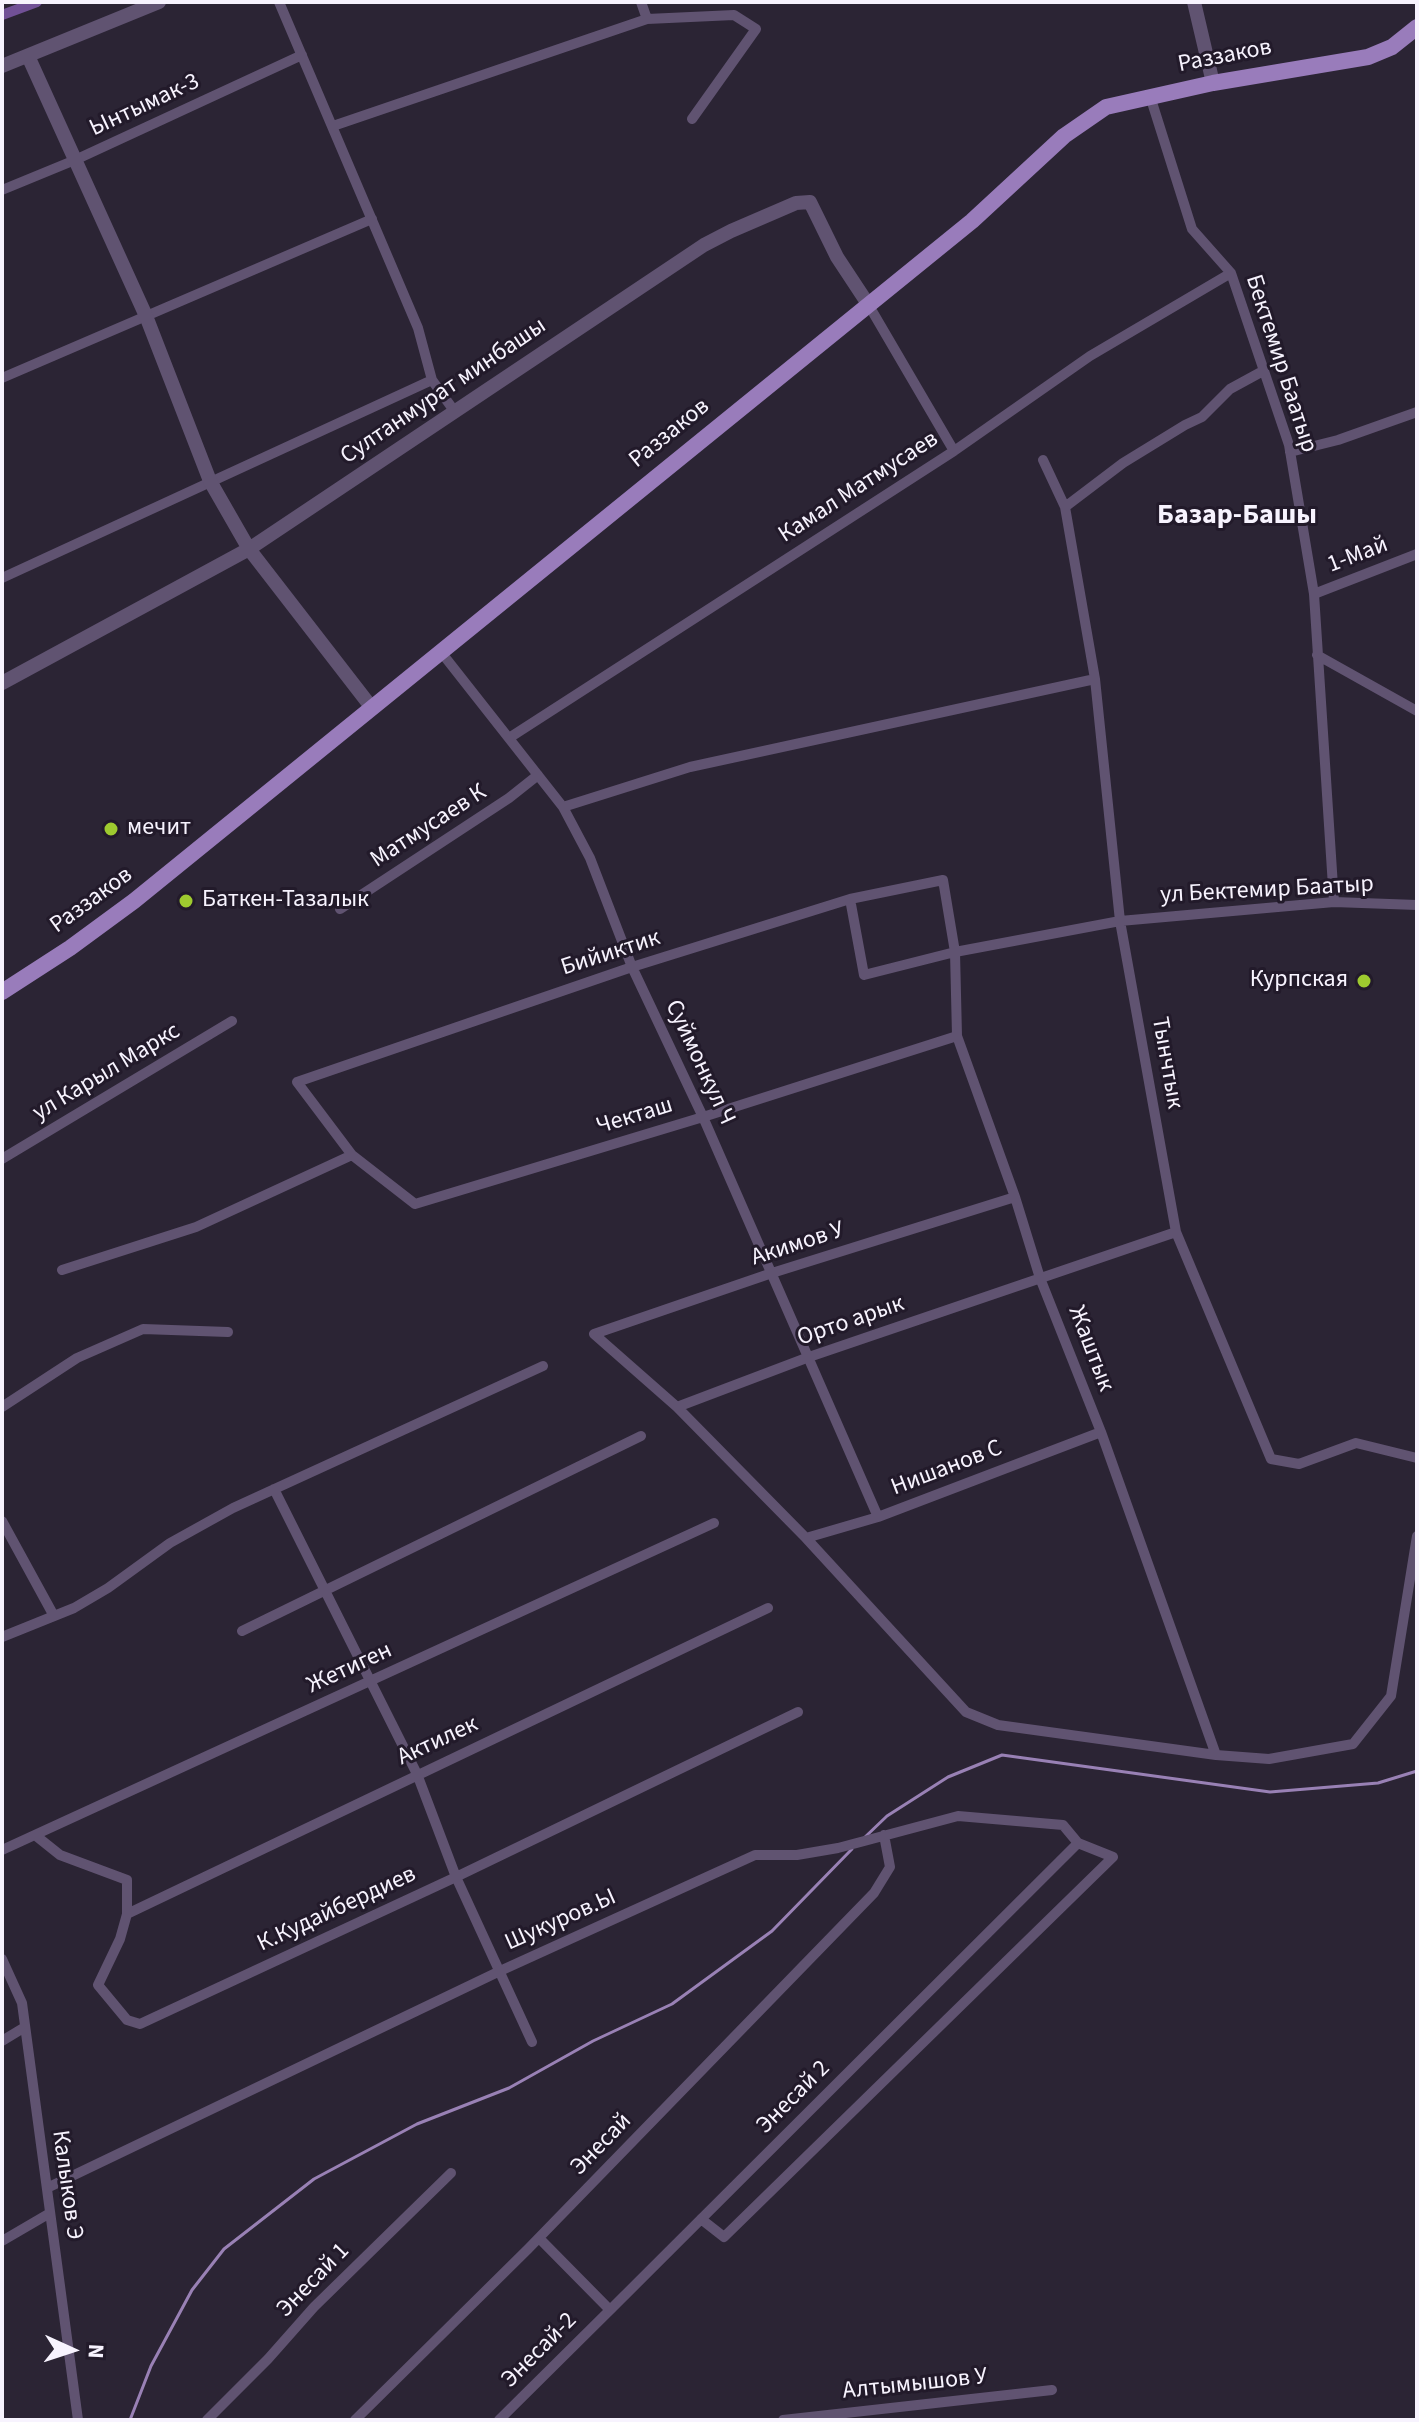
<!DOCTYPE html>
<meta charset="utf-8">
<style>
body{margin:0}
#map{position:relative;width:1419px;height:2422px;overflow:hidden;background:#2b2434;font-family:"Source Sans 3",sans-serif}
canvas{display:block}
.frame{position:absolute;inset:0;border:4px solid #f7f3fe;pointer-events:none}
.north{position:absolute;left:32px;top:2310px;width:80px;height:80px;-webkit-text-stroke:6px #221a2a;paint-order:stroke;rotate:93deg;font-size:22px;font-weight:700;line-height:32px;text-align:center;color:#f7f3fe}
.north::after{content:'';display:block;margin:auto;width:28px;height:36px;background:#f7f3fe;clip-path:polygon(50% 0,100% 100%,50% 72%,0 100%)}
</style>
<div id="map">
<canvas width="1419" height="2422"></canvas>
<div class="frame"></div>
<div class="north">N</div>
</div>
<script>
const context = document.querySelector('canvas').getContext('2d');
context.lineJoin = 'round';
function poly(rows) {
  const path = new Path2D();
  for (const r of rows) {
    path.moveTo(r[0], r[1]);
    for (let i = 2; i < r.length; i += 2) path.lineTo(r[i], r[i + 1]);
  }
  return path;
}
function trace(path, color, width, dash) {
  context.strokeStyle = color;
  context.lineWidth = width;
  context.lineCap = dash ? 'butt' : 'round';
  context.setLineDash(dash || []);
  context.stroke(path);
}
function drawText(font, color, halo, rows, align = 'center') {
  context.font = font + ' "Source Sans 3",sans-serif';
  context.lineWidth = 6;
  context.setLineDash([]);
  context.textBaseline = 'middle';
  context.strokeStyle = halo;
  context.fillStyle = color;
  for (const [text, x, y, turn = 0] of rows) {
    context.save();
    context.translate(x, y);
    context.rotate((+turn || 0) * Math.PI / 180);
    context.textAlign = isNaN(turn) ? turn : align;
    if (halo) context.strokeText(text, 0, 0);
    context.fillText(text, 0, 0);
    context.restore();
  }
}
const stream = poly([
 [864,1838,887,1816,948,1777,1002,1755,1270,1792,1378,1783,1417,1771],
 [130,2420,151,2366,192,2290,224,2249,314,2179,417,2124,509,2088,593,2041,672,2004,772,1931,852,1849]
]);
const canal = poly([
 [2,15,37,2]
]);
const minor = poly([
 [279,2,418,328,432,380,455,412],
 [641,2,647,19],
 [1150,96,1192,229,1231,273,1289,445,1314,594,1334,902],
 [333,126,647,19,734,15,756,29,692,119],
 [2,190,75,160,302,55],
 [868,304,954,451],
 [2,378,372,219],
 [1290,452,1338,440,1417,412],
 [1043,460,1065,507,1095,679,1120,921,1176,1232,1271,1459,1299,1464,1356,1443,1417,1458],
 [1065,507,1123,463,1185,425,1202,417,1230,389,1263,371],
 [2,578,432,380],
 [1314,594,1417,554],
 [441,652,563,807,590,858,632,967,703,1117,878,1517],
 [1317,655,1417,711],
 [509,738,954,451,1090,356,1231,273],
 [563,807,690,767,1095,679],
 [850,899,864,975,955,952,1120,921,1334,902,1417,905],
 [340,909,509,798,538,775],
 [957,1036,703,1117,415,1204,352,1155,297,1082,632,967,850,899,943,880,955,952,957,1036,1015,1197,1040,1278,1101,1432,1216,1755],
 [2,1159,232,1021],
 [1015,1197,772,1273,594,1334,677,1407,806,1538,966,1712,998,1725,1216,1755,1269,1759,1353,1744,1391,1696,1417,1536],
 [62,1270,196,1227,352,1155],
 [2,1407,77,1358,143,1329,228,1332],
 [677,1407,809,1357,1176,1232],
 [274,1489,417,1774,456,1877,532,2042],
 [2,1521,54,1616],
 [806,1538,878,1517,1101,1432],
 [242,1631,641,1436],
 [2,1637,74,1608,108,1588,170,1543,233,1508,543,1366],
 [35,1835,60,1855,127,1880,127,1914,120,1939,98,1985,127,2020,140,2024,456,1877,798,1712],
 [2,1850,714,1523],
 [127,1914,768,1608],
 [2,1959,22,2003,78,2420],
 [2,2041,25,2027],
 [47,2188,500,1971,755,1855,797,1855,838,1848,958,1816,1063,1825,1078,1843,1113,1857,724,2237,701,2219],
 [539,2238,610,2310,1078,1843],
 [2,2241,50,2213],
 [207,2420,268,2359,314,2307,451,2173],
 [355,2420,528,2249,874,1893,890,1867,884,1835],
 [499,2420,610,2310],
 [783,2420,1052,2390]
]);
const tertiary = poly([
 [1194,2,1213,83],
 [28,56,146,316,210,481,249,549,372,708],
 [2,66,159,2],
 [2,683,249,549,704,245,731,231,796,203,810,202,837,257,868,304]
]);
const primary = poly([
 [2,992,70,948,134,901,972,221,1064,136,1106,107,1213,83,1368,57,1392,47,1417,27]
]);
const markers = [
 [111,829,8,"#9eca2f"],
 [186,901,8,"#9eca2f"],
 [1364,981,8,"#9eca2f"]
];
const streetNames = [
 ["Раззаков",1225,57,-11],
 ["Ынтымак-3",145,106,-25],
 ["Бектемир Баатыр",1280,364,72],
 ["Султанмурат минбашы",444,392,-34],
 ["Раззаков",670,434,-39],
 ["Камал Матмусаев",859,488,-33],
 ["1-Май",1358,556,-21],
 ["Матмусаев К",429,827,-33],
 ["ул Бектемир Баатыр",1267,891,-3],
 ["Раззаков",92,901,-36],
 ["Бийиктик",611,954,-18],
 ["Суймонкул Ч",699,1063,65],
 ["Тынчтык",1166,1063,80],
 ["ул Карыл Маркс",107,1073,-31],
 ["Чекташ",635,1117,-17],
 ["Акимов У",798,1245,-18],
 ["Орто арык",851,1322,-19],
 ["Жаштык",1090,1349,69],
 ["Нишанов С",947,1469,-21],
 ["Жетиген",350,1669,-25],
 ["Актилек",438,1742,-25],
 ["К.Кудайбердиев",337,1910,-25],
 ["Шукуров.Ы",561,1921,-24],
 ["Энесай 2",794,2098,-45],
 ["Энесай",602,2145,-46],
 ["Калыков Э",66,2185,82],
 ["Энесай 1",314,2281,-46],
 ["Энесай-2",540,2351,-45],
 ["Алтымышов У",915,2385,-6]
];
const poiNames = [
 ["мечит",127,829],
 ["Баткен-Тазалык",202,901],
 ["Курпская",1348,981,"right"]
];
const quarterNames = [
 ["Базар-Башы",1237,517]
];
trace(stream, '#9981b5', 3);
trace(canal, '#715096', 10);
trace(minor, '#605371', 10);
trace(tertiary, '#605371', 14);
trace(primary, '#997cbb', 16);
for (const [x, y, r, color] of markers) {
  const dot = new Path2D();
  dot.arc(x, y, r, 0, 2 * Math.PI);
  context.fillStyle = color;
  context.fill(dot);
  trace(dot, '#221a2a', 3);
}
drawText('24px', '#f7f3fe', '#221a2a', streetNames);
drawText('24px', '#f7f3fe', '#221a2a', poiNames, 'left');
drawText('bold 28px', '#f7f3fe', '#221a2a', quarterNames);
</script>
